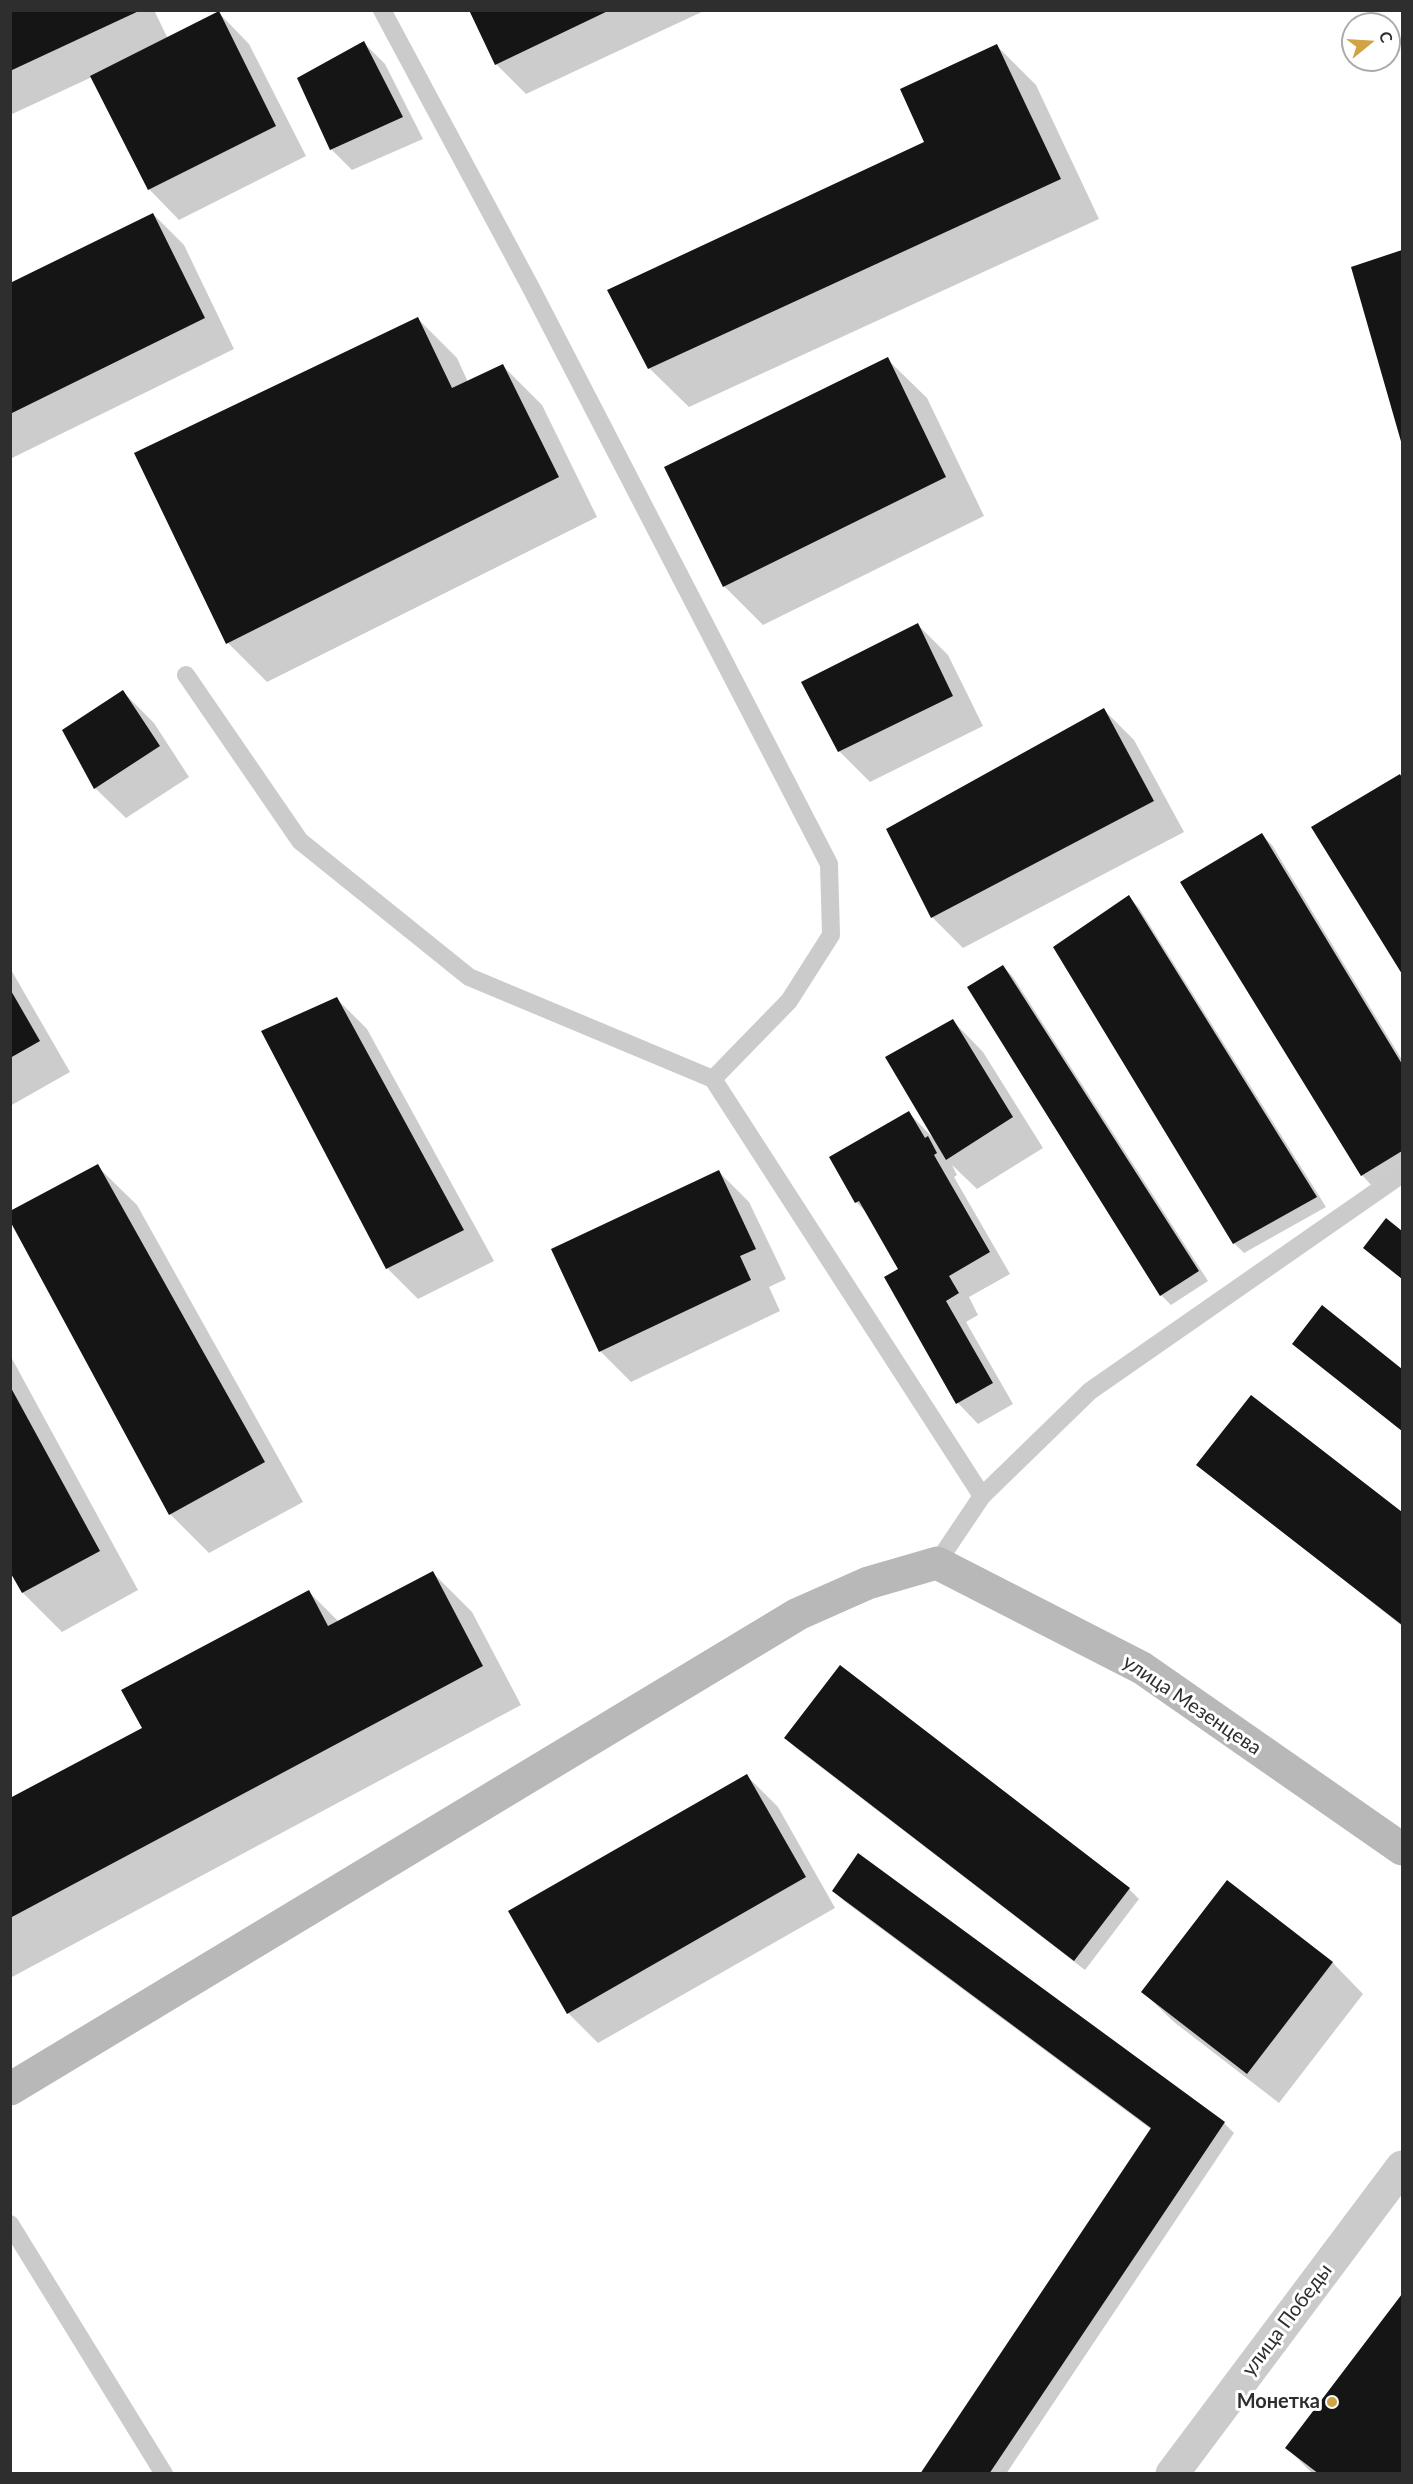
<!DOCTYPE html>
<meta charset="utf-8">
<style>
body{margin:0}
#map{position:relative;width:1413px;height:2484px;overflow:hidden;background:#fff;font-family:Lato,sans-serif}
canvas{display:block}
.frame{position:absolute;inset:0;border:12px solid #2e2e2e;pointer-events:none}
.north{position:absolute;left:1341px;top:12px;width:60px;height:60px;box-sizing:border-box;background:#fff;border:2px solid #ababab;border-radius:50%;rotate:72deg;font-size:16px;font-weight:700;line-height:24px;text-align:center;color:#2e2e2e}
.north::after{content:'';display:block;margin:auto;width:21px;height:27px;background:#d0a345;clip-path:polygon(50% 0,100% 100%,50% 72%,0 100%)}
</style>
<div id="map">
<canvas width="1413" height="2484"></canvas>
<div class="frame"></div>
<div class="north">С</div>
</div>
<script>
const context = document.querySelector('canvas').getContext('2d');
context.lineJoin = 'round';
function fillPath(path, color) {
  context.fillStyle = color;
  context.fill(path, 'evenodd');
}
function poly(rows) {
  const path = new Path2D();
  for (const r of rows) {
    path.moveTo(r[0], r[1]);
    for (let i = 2; i < r.length; i += 2) path.lineTo(r[i], r[i + 1]);
  }
  return path;
}
function trace(path, color, width, dash) {
  context.strokeStyle = color;
  context.lineWidth = width;
  context.lineCap = dash ? 'butt' : 'round';
  context.setLineDash(dash || []);
  context.stroke(path);
}
function drawText(font, color, halo, rows, align = 'center') {
  context.font = font + ' Lato,sans-serif';
  context.lineWidth = 6;
  context.setLineDash([]);
  context.textBaseline = 'middle';
  context.strokeStyle = halo;
  context.fillStyle = color;
  for (const [text, x, y, turn = 0] of rows) {
    context.save();
    context.translate(x, y);
    context.rotate((+turn || 0) * Math.PI / 180);
    context.textAlign = isNaN(turn) ? turn : align;
    if (halo) context.strokeText(text, 0, 0);
    context.fillText(text, 0, 0);
    context.restore();
  }
}
const shadow = poly([
 [10,10,154,10,168,39,219,13,249,44,306,156,179,220,149,189,92,77,10,115],
 [470,10,706,10,526,94,496,64],
 [364,43,385,64,423,139,352,170,331,149],
 [996,45,1036,85,1099,219,689,407,649,368,926,143],
 [153,214,184,245,234,349,10,459,10,284],
 [1402,251,1402,442,1353,268],
 [418,319,457,358,468,382,503,366,542,405,597,517,267,682,228,643,136,454],
 [887,359,927,398,984,516,763,625,724,586],
 [918,625,948,655,983,726,870,782,839,751],
 [123,692,154,723,189,777,126,818,95,788],
 [1104,710,1134,740,1184,832,963,948,932,917],
 [1400,776,1402,778,1402,971,1313,828],
 [1261,834,1272,845,1402,1060,1402,1167,1372,1186,1362,1175,1182,883],
 [1129,897,1139,908,1326,1207,1244,1253,1234,1243],
 [1003,966,1013,977,1208,1281,1171,1305,1161,1295],
 [10,968,70,1072,10,1106],
 [337,999,367,1029,494,1261,418,1299,387,1268],
 [953,1021,983,1052,1043,1148,977,1189,952,1165,957,1175,954,1177,1010,1274,969,1297,978,1315,966,1322,1013,1404,978,1424,958,1403,886,1278,900,1269,869,1215,856,1202,909,1113,933,1138],
 [97,1166,137,1205,303,1502,209,1553,170,1514],
 [718,1171,749,1202,786,1279,769,1287,780,1311,631,1382,600,1351,553,1250],
 [1386,1221,1402,1233,1402,1279,1365,1247],
 [1322,1308,1402,1371,1402,1431,1294,1344],
 [10,1355,138,1590,62,1632,23,1593,10,1569],
 [1251,1397,1402,1514,1402,1626,1198,1465],
 [433,1573,472,1612,521,1705,12,1977,10,1975,10,1800,144,1729,309,1592,339,1622],
 [786,1738,1129,1889,1139,1899,1085,1970,796,1748],
 [747,1776,778,1807,835,1908,598,2043,568,2013],
 [1227,1882,1333,1963,1363,1994,1279,2103,1174,2022,1143,1992],
 [834,1891,1224,2123,1234,2133,1006,2474,922,2474,1152,2130,844,1901],
 [1402,2297,1402,2474,1313,2474,1287,2448]
]);
const building = poly([
 [10,10,141,10,10,71],
 [469,10,610,10,495,65],
 [219,11,276,126,148,190,90,76],
 [364,41,403,117,330,150,297,78],
 [997,44,1061,179,648,369,607,290,924,142,900,89],
 [153,213,205,318,10,414,10,283],
 [1402,250,1402,445,1351,267],
 [418,317,452,388,503,364,559,477,226,644,134,453],
 [888,357,946,477,723,587,664,467],
 [918,623,953,696,838,752,801,682],
 [123,690,160,746,94,789,62,730],
 [1104,708,1154,801,931,918,886,829],
 [1400,774,1402,778,1402,974,1311,827],
 [1262,833,1402,1064,1402,1151,1361,1176,1180,882],
 [1129,895,1317,1197,1233,1244,1053,947],
 [1003,965,1199,1271,1160,1296,967,987],
 [10,989,40,1041,10,1058],
 [337,997,464,1230,386,1269,261,1031],
 [953,1019,1013,1117,946,1160,885,1057],
 [909,1111,925,1138,928,1136,937,1153,934,1155,990,1252,949,1276,959,1293,946,1301,993,1383,956,1404,884,1277,898,1269,859,1201,855,1203,829,1157],
 [98,1164,265,1462,169,1515,10,1221,10,1211],
 [719,1170,756,1249,740,1256,751,1280,599,1352,551,1249],
 [1386,1218,1402,1231,1402,1279,1363,1248],
 [1322,1305,1402,1369,1402,1431,1292,1344],
 [10,1386,100,1551,22,1593,10,1572],
 [1251,1395,1402,1512,1402,1625,1196,1465],
 [433,1571,483,1666,10,1918,10,1798,142,1728,121,1690,309,1590,328,1626],
 [840,1665,1130,1888,1074,1961,784,1738],
 [747,1774,806,1877,567,2014,508,1911],
 [858,1853,1225,2122,989,2474,920,2474,1151,2128,832,1891],
 [1227,1880,1333,1962,1247,2074,1141,1992],
 [1402,2294,1402,2474,1319,2474,1285,2448]
]);
const lane = poly([
 [382,10,531,288,829,864,831,935,789,1001,713,1079],
 [186,675,300,841,469,977,713,1079,982,1496],
 [937,1563,982,1496,1090,1391,1402,1174],
 [10,2224,164,2474]
]);
const street = poly([
 [1172,2474,1402,2167]
]);
const secondary = poly([
 [10,2089,798,1614,868,1583,937,1563,1142,1668,1402,1849]
]);
const markers = [
 [1332,2402,6,"#d0a345"]
];
const streetNames = [
 ["улица Мезенцева",1192,1705,34],
 ["улица Победы",1287,2320,-53]
];
const poiNames = [
 ["Монетка",1320,2402]
];
fillPath(shadow, '#0003');
fillPath(building, '#151515');
trace(lane, '#cbcbcb', 18);
trace(street, '#cbcbcb', 33);
trace(secondary, '#b8b8b8', 33);
for (const [x, y, r, color] of markers) {
  const dot = new Path2D();
  dot.arc(x, y, r, 0, 2 * Math.PI);
  context.fillStyle = color;
  context.fill(dot);
  trace(dot, '#fff', 2);
}
drawText('20px', '#2e2e2e', '#fff', streetNames);
drawText('bold 20px', '#2e2e2e', '#fff', poiNames, 'right');
</script>
